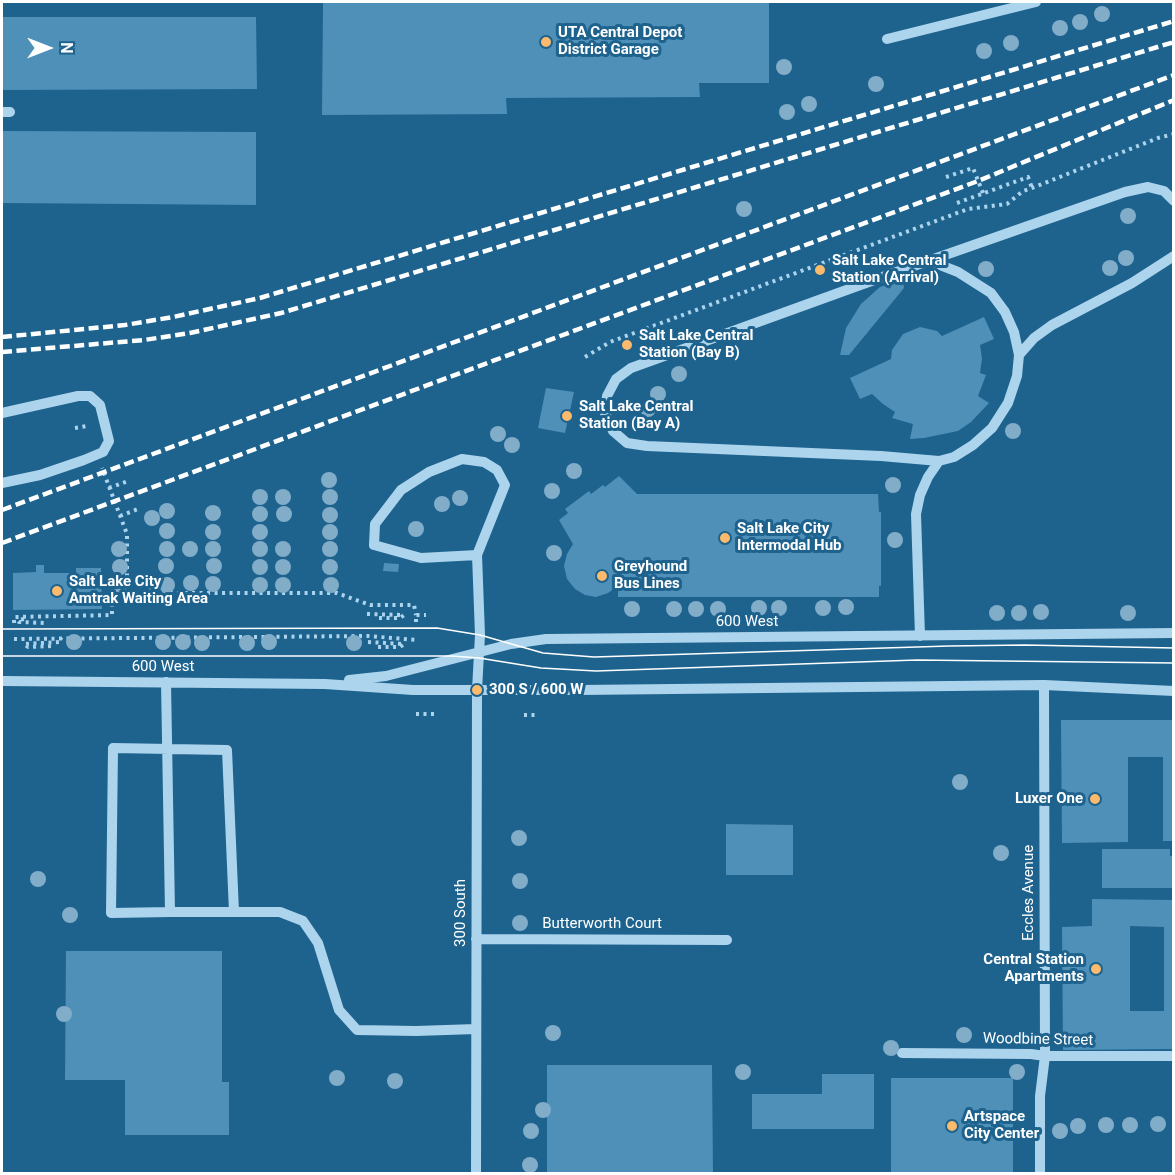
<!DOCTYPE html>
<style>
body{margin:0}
#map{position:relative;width:1175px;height:1175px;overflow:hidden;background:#1e628e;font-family:Roboto,sans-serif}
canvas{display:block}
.frame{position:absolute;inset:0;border:3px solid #fff;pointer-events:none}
.north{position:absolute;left:18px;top:18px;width:60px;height:60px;-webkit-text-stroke:4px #1e628e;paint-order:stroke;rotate:90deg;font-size:16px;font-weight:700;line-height:24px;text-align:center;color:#fff}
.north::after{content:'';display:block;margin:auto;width:21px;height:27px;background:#fff;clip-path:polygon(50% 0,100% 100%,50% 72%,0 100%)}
</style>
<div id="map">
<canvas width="1175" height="1175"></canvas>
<div class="frame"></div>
<div class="north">N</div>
</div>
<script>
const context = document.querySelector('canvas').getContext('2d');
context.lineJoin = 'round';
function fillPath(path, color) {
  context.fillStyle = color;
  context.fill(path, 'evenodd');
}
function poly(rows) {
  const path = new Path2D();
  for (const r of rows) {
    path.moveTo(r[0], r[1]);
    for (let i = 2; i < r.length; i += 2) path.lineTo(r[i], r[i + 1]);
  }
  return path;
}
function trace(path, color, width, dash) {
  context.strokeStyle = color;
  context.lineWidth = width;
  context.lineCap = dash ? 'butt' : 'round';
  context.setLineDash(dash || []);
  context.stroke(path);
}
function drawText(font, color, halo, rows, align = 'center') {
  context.font = font + ' Roboto,sans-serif';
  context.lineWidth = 6;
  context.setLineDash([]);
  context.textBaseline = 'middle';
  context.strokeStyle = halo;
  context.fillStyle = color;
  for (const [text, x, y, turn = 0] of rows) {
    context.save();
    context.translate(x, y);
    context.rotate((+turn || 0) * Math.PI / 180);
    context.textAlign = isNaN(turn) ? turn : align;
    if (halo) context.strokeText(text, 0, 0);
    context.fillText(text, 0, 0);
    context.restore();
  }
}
const building = poly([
 [323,2,769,2,769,83,699,83,700,97,506,98,507,114,322,115],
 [2,17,256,17,257,89,2,90],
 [2,131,256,132,256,205,2,203],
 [903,279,904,288,849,355,840,355,846,328,861,304,880,287],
 [984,317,994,339,980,345,982,359,980,373,986,375,978,396,989,403,971,422,958,431,924,438,910,439,913,424,892,418,895,412,883,404,872,394,860,399,850,378,891,359,892,350,903,334,920,327,937,331,942,336],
 [546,388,574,392,565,433,538,428],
 [619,476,637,494,878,494,879,512,881,512,881,586,879,586,879,597,618,597,618,586,608,593,596,597,585,595,575,589,567,579,564,566,567,554,573,544,559,520,568,513,565,509,589,491,591,494,603,485,605,487],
 [384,563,399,564,398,572,383,571],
 [36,565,44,565,44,573,76,573,76,568,101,568,102,609,13,610,13,573,36,572],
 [1061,720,1174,720,1174,841,1163,841,1163,757,1128,757,1128,842,1062,843],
 [726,824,793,825,793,875,726,875],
 [1102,849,1170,849,1170,856,1174,856,1174,888,1102,888],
 [1092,899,1174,900,1174,1049,1063,1050,1062,927,1092,926],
 [1130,926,1164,927,1164,1011,1130,1011],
 [66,951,222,951,222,1082,229,1082,229,1135,125,1135,125,1080,65,1080],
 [547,1065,712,1065,713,1174,547,1174],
 [822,1074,874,1074,874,1129,752,1129,752,1094,822,1094],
 [891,1078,1013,1078,1013,1174,891,1174]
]);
const path = poly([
 [946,177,973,168,983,193],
 [957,203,1028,177,1032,188],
 [585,357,610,342,968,209,1007,204,1023,191,1032,188,1158,138,1174,134],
 [75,428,87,426,88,427],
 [109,488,128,481],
 [120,516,138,509],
 [127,579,166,593,337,593,370,605,414,605,416,615],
 [367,614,404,615,400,618,376,618],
 [24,619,18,620,19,622,45,623],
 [416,622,416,615,426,615],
 [14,623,14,617,112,615,112,579,127,579,127,534,102,468],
 [14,639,368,636,416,640],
 [368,642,404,644,400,647,376,647],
 [51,646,28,647,24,644,61,642,61,638],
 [416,714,436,714],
 [524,715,536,715]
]);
const minor = poly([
 [887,39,1036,2],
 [2,112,10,112],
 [1174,201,1164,191,1148,187,1125,192,888,275,631,368,616,379,607,396,605,413,613,431,627,443,647,446,881,456,939,461,954,457,973,445,992,428,1008,403,1017,376,1019,355,1034,338,1052,325,1132,283,1174,256],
 [930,261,958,272,991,293,1005,312,1014,332,1019,355],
 [2,413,78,396,90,396,100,405,109,441,103,452,84,460,40,475,2,483],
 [920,636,916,514,920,495,928,477,939,461],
 [349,680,386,676,511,644,546,639,1174,633],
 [2,681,325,684,413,690,580,690,1044,685,1174,691],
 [166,682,170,912,280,912,303,921,318,943,339,1010,357,1030,416,1031,476,1029],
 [170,912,111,913,113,748,227,750,234,912],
 [476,939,727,940],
 [902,1053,1031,1054,1045,1056,1174,1056],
 [476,1174,477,690,480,635,477,555,505,485,497,470,484,462,462,459,429,472,401,490,375,524,374,545,421,558,477,555],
 [1040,1174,1040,1096,1045,1056,1044,685]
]);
const tram = poly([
 [2,629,437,628,480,635,543,653,594,657,949,646,1025,645,1174,648],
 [2,656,452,656,479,658,541,668,596,671,917,660,1174,663]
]);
const rail = poly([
 [2,337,125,325,173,317,260,298,1174,21],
 [2,352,144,340,190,333,281,313,1174,42],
 [2,510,1174,75],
 [2,543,978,181,1174,100]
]);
const trees = [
 [1102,14],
 [1080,22],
 [1060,28],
 [1011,43],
 [984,51],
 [784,67],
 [876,84],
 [809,104],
 [787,112],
 [744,209],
 [1128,216],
 [1126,258],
 [1110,268],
 [986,269],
 [679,374],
 [658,394],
 [648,409],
 [1013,431],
 [498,434],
 [512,445],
 [574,471],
 [329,480],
 [893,485],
 [552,491],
 [260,497],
 [283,497],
 [330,497],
 [460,498],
 [442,504],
 [167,511],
 [213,513],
 [260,514],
 [284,514],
 [330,515],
 [152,518],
 [416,529],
 [167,531],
 [213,532],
 [260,532],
 [330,532],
 [895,540],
 [119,549],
 [167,549],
 [190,549],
 [213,549],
 [260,549],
 [283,549],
 [330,549],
 [554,553],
 [166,566],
 [214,566],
 [120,567],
 [260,567],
 [283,567],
 [330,567],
 [191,583],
 [213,584],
 [120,585],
 [167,585],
 [260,585],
 [283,585],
 [331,585],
 [846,607],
 [759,608],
 [779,608],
 [823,608],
 [632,609],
 [674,609],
 [696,609],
 [718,609],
 [1041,612],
 [997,613],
 [1019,613],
 [1128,613],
 [74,642],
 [163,642],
 [183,642],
 [269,642],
 [202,643],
 [247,643],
 [354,643],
 [960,782],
 [519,838],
 [1001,853],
 [38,879],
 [520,881],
 [70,915],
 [520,923],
 [64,1014],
 [553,1033],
 [964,1035],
 [891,1048],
 [743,1072],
 [1017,1072],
 [337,1078],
 [395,1081],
 [543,1110],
 [1158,1124],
 [1106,1125],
 [1130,1125],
 [1078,1126],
 [531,1131],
 [1060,1131],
 [530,1165]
];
const markers = [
 [546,42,6,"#fbba6c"],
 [820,270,6,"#fbba6c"],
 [627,345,6,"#fbba6c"],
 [567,416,6,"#fbba6c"],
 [725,538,6,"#fbba6c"],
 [602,576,6,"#fbba6c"],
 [57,591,6,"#fbba6c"],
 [477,690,6,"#fbba6c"],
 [1095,799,6,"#fbba6c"],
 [1096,969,6,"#fbba6c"],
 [952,1126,6,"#fbba6c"]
];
const poiNames = [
 ["UTA Central Depot",558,33],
 ["District Garage",558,50],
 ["Salt Lake Central",832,261],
 ["Station (Arrival)",832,278],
 ["Salt Lake Central",639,336],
 ["Station (Bay B)",639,353],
 ["Salt Lake Central",579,407],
 ["Station (Bay A)",579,424],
 ["Salt Lake City",737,529],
 ["Intermodal Hub",737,546],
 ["Greyhound",614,567],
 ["Bus Lines",614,584],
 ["Salt Lake City",69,582],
 ["Amtrak Waiting Area",69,599],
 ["300 S / 600 W",489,690],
 ["Luxer One",1083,799,"right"],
 ["Central Station",1084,960,"right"],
 ["Apartments",1084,977,"right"],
 ["Artspace",964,1117],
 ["City Center",964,1134]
];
const streetNames = [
 ["600 West",747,622],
 ["600 West",163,667],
 ["Eccles Avenue",1029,893,-90],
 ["300 South",461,913,-90],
 ["Butterworth Court",602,924],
 ["Woodbine Street",1038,1040,1]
];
fillPath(building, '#4f90b9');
trace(path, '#acd4ed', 4, [3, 4.5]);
trace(minor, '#acd4ed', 10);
trace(tram, '#fff', 1.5);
trace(rail, '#fff', 4.5, [10, 4.5]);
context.fillStyle = '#81adc9';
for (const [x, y] of trees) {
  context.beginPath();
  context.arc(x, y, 8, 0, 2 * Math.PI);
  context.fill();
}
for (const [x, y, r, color] of markers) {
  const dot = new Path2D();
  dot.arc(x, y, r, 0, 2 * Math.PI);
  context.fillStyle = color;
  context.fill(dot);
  trace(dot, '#1e628e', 2);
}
drawText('bold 15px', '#fff', '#1e628e', poiNames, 'left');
drawText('15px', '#fff', '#1e628e', streetNames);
</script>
